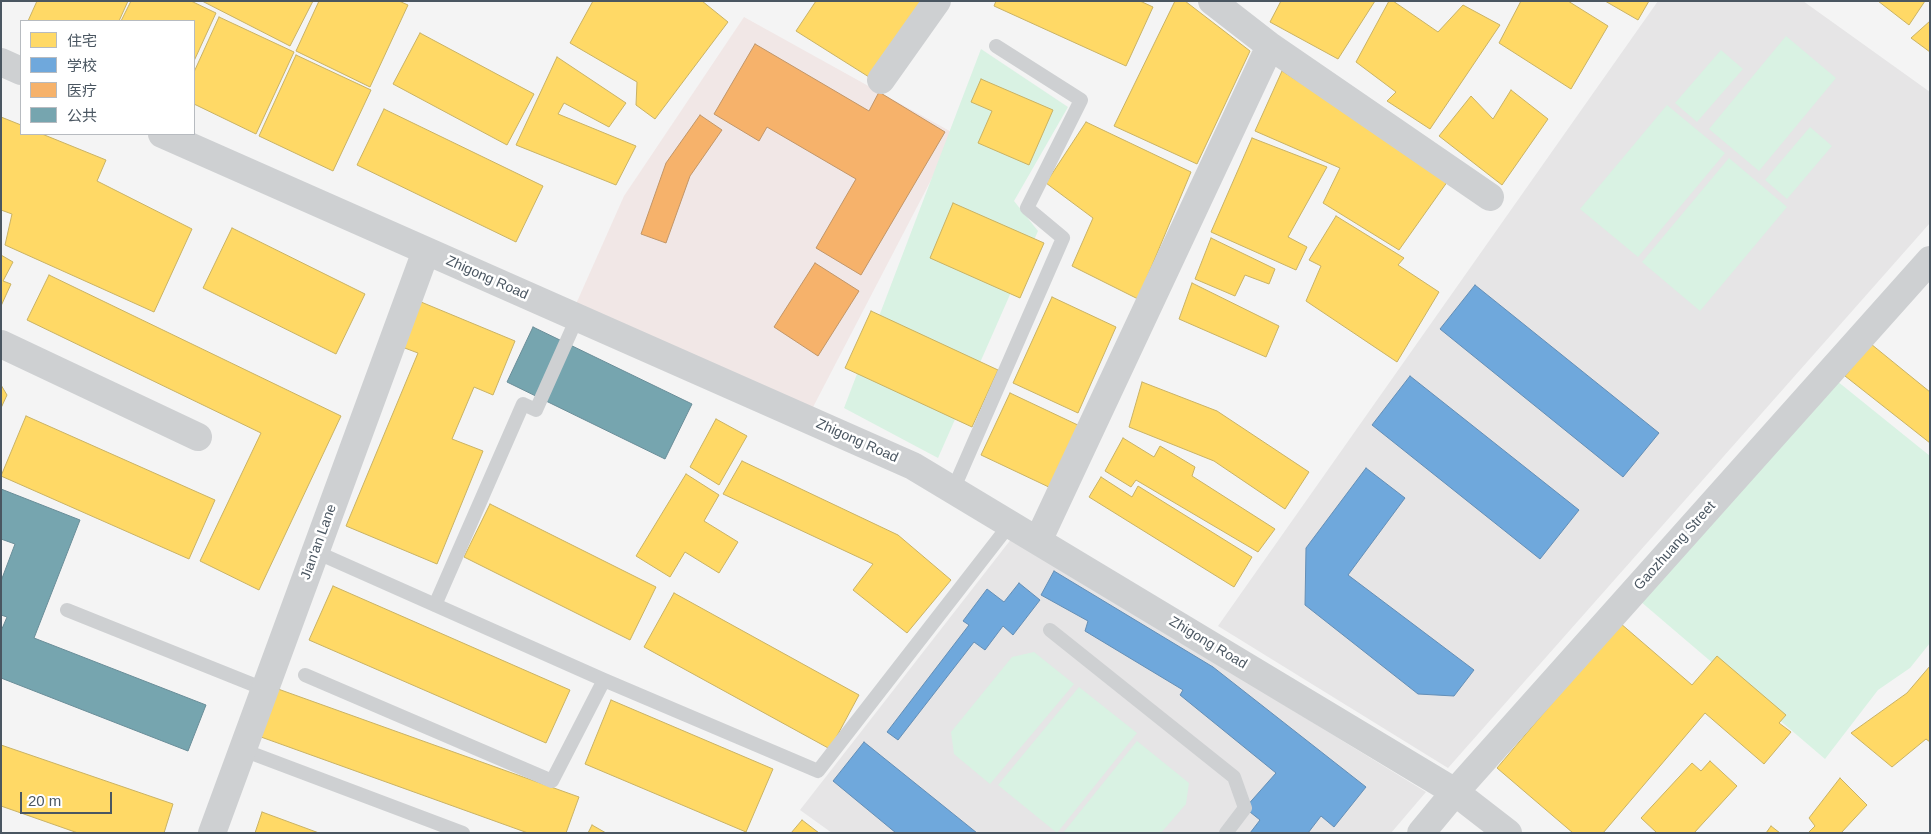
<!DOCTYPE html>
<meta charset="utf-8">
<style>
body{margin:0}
#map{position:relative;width:1931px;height:834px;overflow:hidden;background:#f4f4f4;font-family:Arial,"Noto Sans SC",sans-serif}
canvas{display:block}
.frame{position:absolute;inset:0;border:2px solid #4a5661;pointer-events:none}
.legend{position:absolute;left:20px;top:20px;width:175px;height:115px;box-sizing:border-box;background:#fff;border:1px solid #b7bbc0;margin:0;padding:6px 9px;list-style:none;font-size:15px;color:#4a5661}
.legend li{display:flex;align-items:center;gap:10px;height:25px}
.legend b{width:25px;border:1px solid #b7bbc0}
.scale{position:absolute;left:20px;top:792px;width:92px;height:22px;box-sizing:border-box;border:2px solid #4a5661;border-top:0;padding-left:6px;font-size:15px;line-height:18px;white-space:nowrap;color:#4a5661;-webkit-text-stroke:4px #fff;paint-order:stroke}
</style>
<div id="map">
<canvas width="1931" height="834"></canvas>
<div class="frame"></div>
<ul class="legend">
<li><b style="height:14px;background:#ffd966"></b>住宅</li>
<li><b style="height:14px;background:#6fa8dc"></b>学校</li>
<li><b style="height:14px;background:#f6b26b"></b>医疗</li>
<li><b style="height:14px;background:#76a5af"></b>公共</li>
</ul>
<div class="scale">20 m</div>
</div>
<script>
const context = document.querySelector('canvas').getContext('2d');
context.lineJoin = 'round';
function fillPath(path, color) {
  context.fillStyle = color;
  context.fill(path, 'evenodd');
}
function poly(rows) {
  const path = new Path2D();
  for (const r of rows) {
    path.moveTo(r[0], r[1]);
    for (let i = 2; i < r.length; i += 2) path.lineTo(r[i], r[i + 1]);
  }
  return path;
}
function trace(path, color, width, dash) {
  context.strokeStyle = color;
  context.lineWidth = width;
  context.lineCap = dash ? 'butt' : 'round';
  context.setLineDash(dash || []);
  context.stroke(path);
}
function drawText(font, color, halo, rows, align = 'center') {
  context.font = font + ' Arial,sans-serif';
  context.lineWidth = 5;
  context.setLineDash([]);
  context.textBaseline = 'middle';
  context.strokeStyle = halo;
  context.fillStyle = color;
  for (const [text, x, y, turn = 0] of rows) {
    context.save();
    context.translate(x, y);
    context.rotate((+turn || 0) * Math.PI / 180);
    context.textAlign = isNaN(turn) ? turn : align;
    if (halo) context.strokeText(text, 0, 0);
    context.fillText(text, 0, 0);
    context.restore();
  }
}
const education = poly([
 [1658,1,1803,1,1930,92,1930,223,1448,768,1218,626],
 [1012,538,1426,792,1391,833,832,833,800,810]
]);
const medical = poly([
 [744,17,955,134,811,411,576,304,624,196]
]);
const green = poly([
 [1786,36,1836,78,1759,171,1709,129],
 [981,49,1068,107,1014,201,1038,231,938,458,844,408],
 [1721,50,1743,69,1697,122,1675,103],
 [1667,105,1725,153,1638,257,1580,209],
 [1810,127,1832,146,1787,199,1765,180],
 [1729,158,1787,207,1700,311,1642,262],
 [1837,381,1930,456,1930,643,1910,668,1878,690,1825,759,1640,601],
 [1034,652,1074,684,990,784,954,754,951,732,1012,657],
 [1079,687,1137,733,1057,833,998,785],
 [1137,741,1189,783,1186,804,1161,833,1063,833]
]);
const homes = poly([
 [37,1,128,1,119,21,28,21,37,1],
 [131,1,191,1,216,13,194,61,194,21,121,21,131,1],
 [202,1,313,1,290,46,202,1],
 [319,1,399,1,408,5,370,87,296,51,319,1],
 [593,1,702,1,728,22,655,119,636,105,637,82,570,43,593,1],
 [816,1,922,1,869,77,796,31,816,1],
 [996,1,1140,1,1153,7,1126,66,994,6,996,1],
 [1175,1,1185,1,1250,51,1197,164,1114,126,1175,1],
 [1281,1,1375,1,1338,59,1270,22,1281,1],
 [1389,1,1393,1,1438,32,1463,5,1500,25,1430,129,1387,101,1396,92,1356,62,1389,1],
 [1521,1,1568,1,1608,26,1571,89,1499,43,1521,1],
 [1605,1,1649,1,1638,20,1605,1],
 [1878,1,1925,1,1909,25,1878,1],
 [219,17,294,52,256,134,194,104,194,72,219,17],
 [1930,21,1930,52,1911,38,1930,21],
 [420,33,534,94,507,145,393,84,420,33],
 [296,55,371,90,333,171,259,136,296,55],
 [557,57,626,103,609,127,564,103,558,114,636,146,616,185,516,145,557,57],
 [1282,71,1450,178,1399,250,1323,203,1340,168,1255,131,1282,71],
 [981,79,1053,110,1029,165,978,143,992,111,971,102,981,79],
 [1511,90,1548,119,1502,185,1439,136,1471,96,1493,119,1511,90],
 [384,109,543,186,516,242,357,165,384,109],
 [1,117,21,125,21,134,42,134,106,160,97,181,192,229,154,312,5,245,12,214,1,210,1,117],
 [1086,122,1191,172,1138,299,1072,266,1093,218,1046,183,1086,122],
 [1252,138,1327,167,1288,237,1307,247,1296,270,1211,232,1252,138],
 [953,203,1044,243,1020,298,930,258,953,203],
 [1336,216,1404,258,1398,265,1439,292,1397,362,1306,301,1321,266,1309,260,1336,216],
 [232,228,365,294,336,354,203,288,232,228],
 [1211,238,1275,269,1269,284,1245,275,1235,296,1195,279,1211,238],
 [1,255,13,262,3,281,11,284,1,306,1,255],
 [49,275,341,416,259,590,200,561,261,433,27,320,49,275],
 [1192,283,1279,326,1266,357,1179,319,1192,283],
 [1052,297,1116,327,1078,413,1013,383,1052,297],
 [421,302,515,341,493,395,474,387,452,439,483,451,437,564,346,526,418,353,402,347,421,302],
 [871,311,998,370,972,427,845,368,871,311],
 [1871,344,1930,392,1930,443,1845,376,1871,344],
 [1142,382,1217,411,1309,472,1285,509,1214,461,1129,427,1142,382],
 [1,385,7,395,1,408,1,385],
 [1010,393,1082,427,1053,489,981,455,1010,393],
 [26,416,215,500,189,559,1,476,26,416],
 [716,419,747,436,719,485,690,467,716,419],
 [1123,438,1154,457,1160,446,1195,467,1192,476,1275,529,1258,552,1136,480,1131,487,1105,471,1123,438],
 [742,461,898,535,951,580,907,633,853,590,873,564,723,494,742,461],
 [686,474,719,495,704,521,738,542,719,573,685,552,670,577,636,556,686,474],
 [1101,477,1132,497,1138,486,1252,557,1234,587,1089,497,1101,477],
 [490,504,656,587,630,640,464,557,490,504],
 [333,586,570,690,546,743,309,640,333,586],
 [674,593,859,695,830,749,644,647,674,593],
 [1620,623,1692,685,1717,656,1786,715,1779,723,1791,732,1764,764,1705,713,1603,833,1573,833,1497,768,1620,623],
 [1930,666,1930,742,1926,739,1892,767,1851,733,1907,693,1930,666],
 [278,689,579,797,566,833,528,833,261,737,278,689],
 [611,700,773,769,746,832,585,764,611,700],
 [1,745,173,804,164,833,78,833,1,806,1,745],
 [1710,761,1737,786,1694,833,1657,833,1641,818,1692,763,1701,771,1710,761],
 [1840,778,1867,805,1841,833,1808,833,1815,826,1809,818,1840,778],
 [262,812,319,833,255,833,262,812],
 [802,820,819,833,791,833,802,820],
 [592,825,606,833,588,833,592,825],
 [1771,826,1780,833,1766,833,1771,826]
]);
const schools = poly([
 [1475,285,1659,433,1623,477,1440,329,1475,285],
 [1410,376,1579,510,1540,559,1372,425,1410,376],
 [1366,468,1405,498,1348,575,1474,670,1454,696,1418,694,1305,605,1306,548,1366,468],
 [1054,571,1213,667,1366,787,1334,827,1321,816,1308,833,1250,833,1260,820,1245,808,1276,773,1180,695,1183,690,1085,631,1088,621,1041,595,1054,571],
 [1019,583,1040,600,1013,635,1003,626,985,650,974,642,898,740,887,732,969,625,963,621,987,589,1004,602,1019,583],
 [864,742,977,833,896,833,833,781,864,742]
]);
const health = poly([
 [755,44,869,111,879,92,945,132,861,275,816,248,856,179,767,127,759,141,714,114,755,44],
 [700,115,722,130,690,176,666,243,641,234,666,163,700,115],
 [815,263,859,291,818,356,774,327,815,263]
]);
const public = poly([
 [533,327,692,404,665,459,507,382,533,327],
 [1,489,80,520,34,638,206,705,188,751,1,678,1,631,7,617,1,615,1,581,15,544,1,539,1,489]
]);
const lane = poly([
 [953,490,1063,238,1027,208,1081,100,996,46],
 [316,552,604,680,818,771,1010,524],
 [435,605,523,404,536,410,577,318],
 [67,610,264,689],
 [1050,630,1234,777,1245,808,1226,833],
 [305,675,552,781,604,680],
 [243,750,463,833]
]);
const street = poly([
 [1270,46,1490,197],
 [1,62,21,71],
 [881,80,937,1],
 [162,134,913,466,1455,792,1508,833],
 [1,344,198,437],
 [1038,541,1270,46,1212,1],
 [212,833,426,251],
 [1421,833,1455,792,1930,260]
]);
const streetNames = [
 ["Zhigong Road",487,278,24],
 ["Zhigong Road",857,441,24],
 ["Jian'an Lane",319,542,-70],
 ["Gaozhuang Street",1675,546,-48],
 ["Zhigong Road",1208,643,31]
];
fillPath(education, '#e6e5e6');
fillPath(medical, '#f1e7e6');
fillPath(green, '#d9f2e3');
fillPath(homes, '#ffd966');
trace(homes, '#c9b264', 1);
fillPath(schools, '#6fa8dc');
trace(schools, '#648fb7', 1);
fillPath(health, '#f6b26b');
trace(health, '#c29668', 1);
fillPath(public, '#76a5af');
trace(public, '#698d98', 1);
trace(lane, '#ced0d2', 14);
trace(street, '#ced0d2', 28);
drawText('14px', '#4a5661', '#fff', streetNames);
</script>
